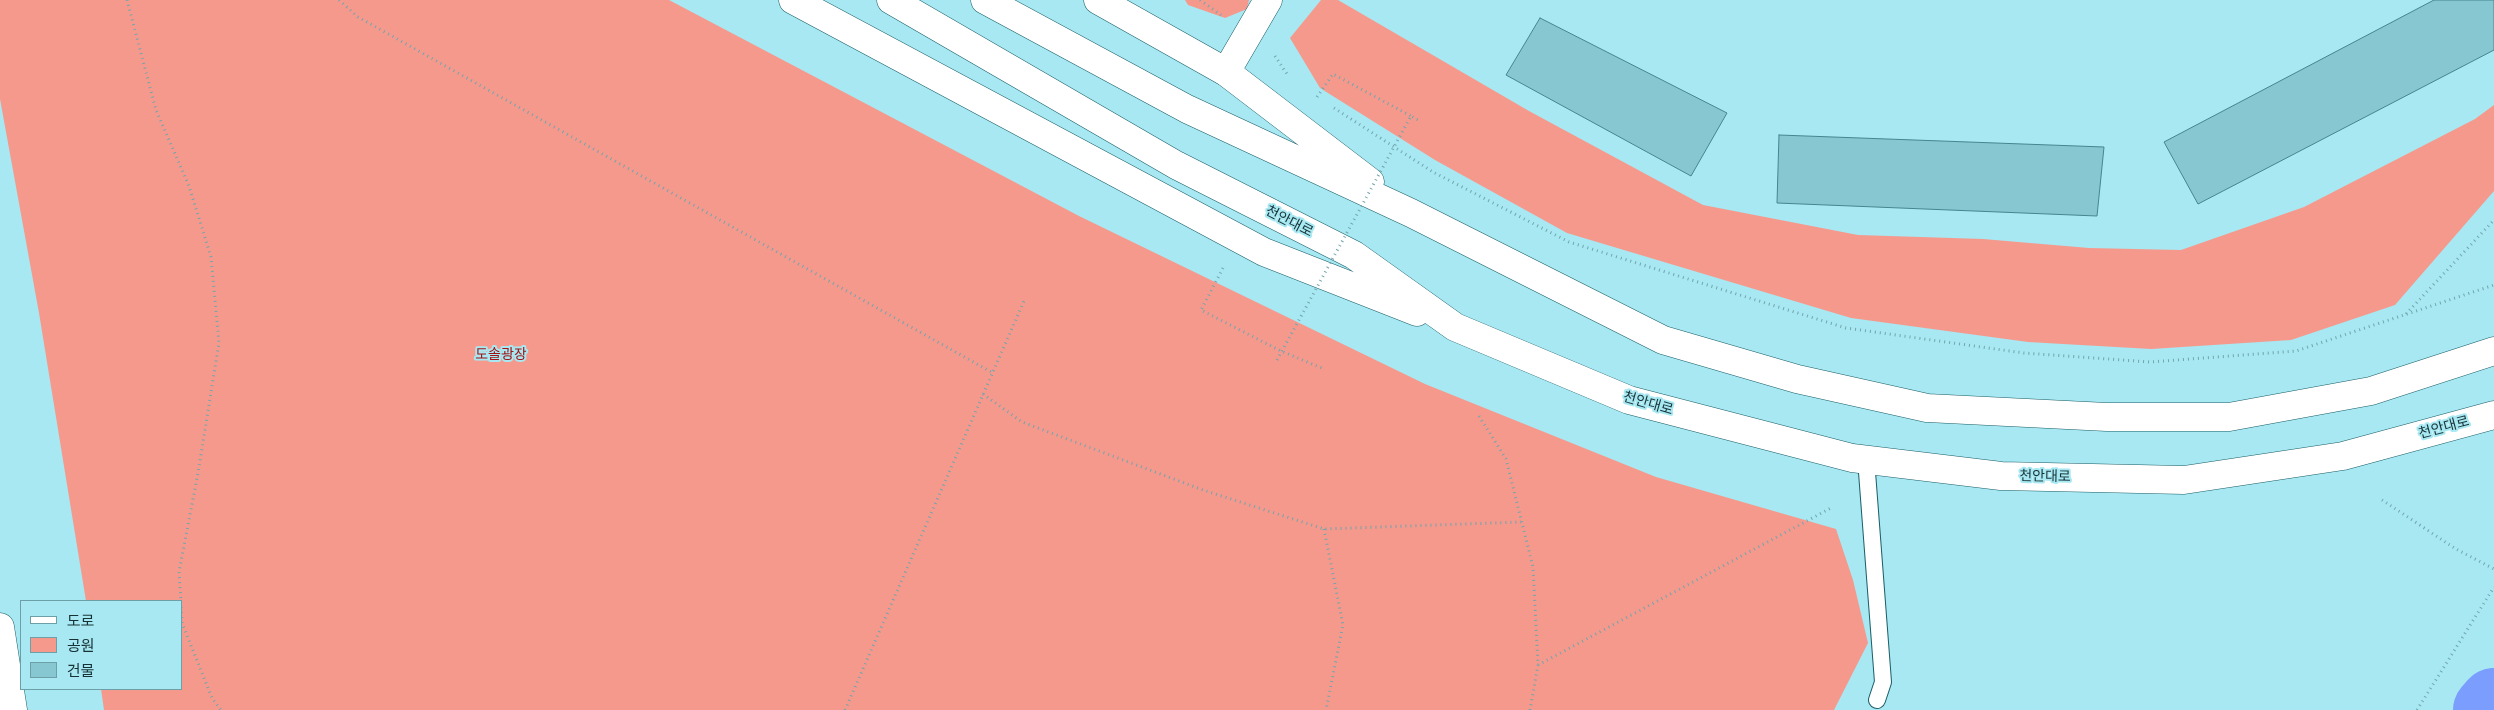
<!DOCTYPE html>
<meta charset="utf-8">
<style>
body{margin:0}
#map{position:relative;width:2494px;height:710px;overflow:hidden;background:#a7e8f2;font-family:"Varela Round","Noto Sans KR",sans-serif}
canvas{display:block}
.legend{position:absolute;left:20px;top:600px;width:162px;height:90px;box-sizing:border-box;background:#a7e8f2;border:1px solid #6d9fa6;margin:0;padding:6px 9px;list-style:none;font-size:15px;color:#173235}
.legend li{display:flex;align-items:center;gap:10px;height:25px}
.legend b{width:25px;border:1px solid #6d9fa6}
</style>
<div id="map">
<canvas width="2494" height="710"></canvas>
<ul class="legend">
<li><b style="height:6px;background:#fff"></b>도로</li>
<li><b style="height:14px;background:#f6998d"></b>공원</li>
<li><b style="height:14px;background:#87c7d1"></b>건물</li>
</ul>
</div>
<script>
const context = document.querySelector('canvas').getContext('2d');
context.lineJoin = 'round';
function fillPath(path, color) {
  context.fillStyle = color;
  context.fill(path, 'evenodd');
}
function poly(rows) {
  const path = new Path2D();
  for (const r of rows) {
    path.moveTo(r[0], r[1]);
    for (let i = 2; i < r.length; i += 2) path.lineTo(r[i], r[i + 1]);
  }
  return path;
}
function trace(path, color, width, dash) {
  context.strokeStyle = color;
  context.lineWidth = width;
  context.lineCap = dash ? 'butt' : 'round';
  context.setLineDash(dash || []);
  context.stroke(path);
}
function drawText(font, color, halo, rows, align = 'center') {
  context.font = font + ' "Varela Round","Noto Sans KR",sans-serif';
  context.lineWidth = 4;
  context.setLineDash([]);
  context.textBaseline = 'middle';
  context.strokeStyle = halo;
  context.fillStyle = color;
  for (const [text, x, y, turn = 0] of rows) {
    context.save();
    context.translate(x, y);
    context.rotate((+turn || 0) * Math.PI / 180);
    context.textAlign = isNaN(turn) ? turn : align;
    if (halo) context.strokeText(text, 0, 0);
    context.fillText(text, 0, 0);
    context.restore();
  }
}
const green = poly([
 [0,0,669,0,1079,216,1425,384,1656,477,1836,529,1853,580,1868,643,1834,710,104,710,101,689,181,689,181,601,86,601,39,313,0,99],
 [1185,0,1249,0,1247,9,1225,18,1188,5],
 [1321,0,1338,0,1529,111,1703,205,1858,235,1983,239,2089,248,2181,250,2304,207,2475,119,2494,105,2494,191,2395,305,2291,340,2151,349,2028,342,1851,318,1567,233,1435,160,1320,88,1290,38]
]);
const river = poly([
 [2488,710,2494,703]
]);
const building = poly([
 [2434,0,2494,0,2494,50,2198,204,2164,142,2434,0],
 [1540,18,1727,113,1691,176,1506,75,1540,18],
 [1779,135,2104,147,2097,216,1777,203,1779,135]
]);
const path = poly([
 [127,0,156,110,189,186,211,257,219,343,198,473,179,572,181,601],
 [339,0,358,17,993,373],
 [1200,0,1221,15],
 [1275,56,1287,74],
 [1317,97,1333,74,1411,116],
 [1334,108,1433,172,1569,242,1846,328,2024,353,2150,362,2296,351,2494,285],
 [1223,268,1201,310,1281,351,1324,369],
 [2406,314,2494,220],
 [983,394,1022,422,1203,490,1324,529,1521,522],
 [1479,416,1506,459,1533,567,1538,665,1530,710],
 [2382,500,2456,549,2494,569],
 [1324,529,1343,625,1326,710],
 [181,607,182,623,212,698,221,710],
 [1538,665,1831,508],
 [845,710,1024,301],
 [2417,710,2494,587]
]);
const service = poly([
 [1866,459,1883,682,1877,700]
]);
const minor = poly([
 [1226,72,1268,0]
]);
const secondary = poly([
 [793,0,1264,252,1417,312],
 [891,0,1176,165,1354,255,1455,327,1629,400,1852,458,2001,476,2184,480,2343,456,2494,415],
 [985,0,1187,109,1411,213,1663,340,1797,379,1927,408,2107,417,2229,417,2371,391,2494,351],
 [1098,0,1226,72,1370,182]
]);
const primary = poly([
 [0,627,13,710]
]);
const pathBridge = poly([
 [1277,360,1411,116,1420,121]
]);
const streetNames = [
 ["천안대로",1289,222,27],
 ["천안대로",1648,404,16],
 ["천안대로",2444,428,-15],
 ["천안대로",2045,477,1]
];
const parkNames = [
 ["도솔광장",501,355]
];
fillPath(green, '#f6998d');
trace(river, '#7b9efe', 70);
fillPath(building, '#87c7d1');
trace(building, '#45858e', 1);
trace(service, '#1a5e67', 18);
trace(minor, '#1a5e67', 29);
trace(secondary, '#1a5e67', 29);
trace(primary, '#1a5e67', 29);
trace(path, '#72a5ac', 3, [1, 4]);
trace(service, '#fff', 16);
trace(minor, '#fff', 28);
trace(secondary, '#fff', 28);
trace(primary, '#fff', 28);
trace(pathBridge, '#72a5ac', 3, [1, 4]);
drawText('14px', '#173235', '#a7e8f2', streetNames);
drawText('14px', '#a31314', '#a7e8f2', parkNames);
</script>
